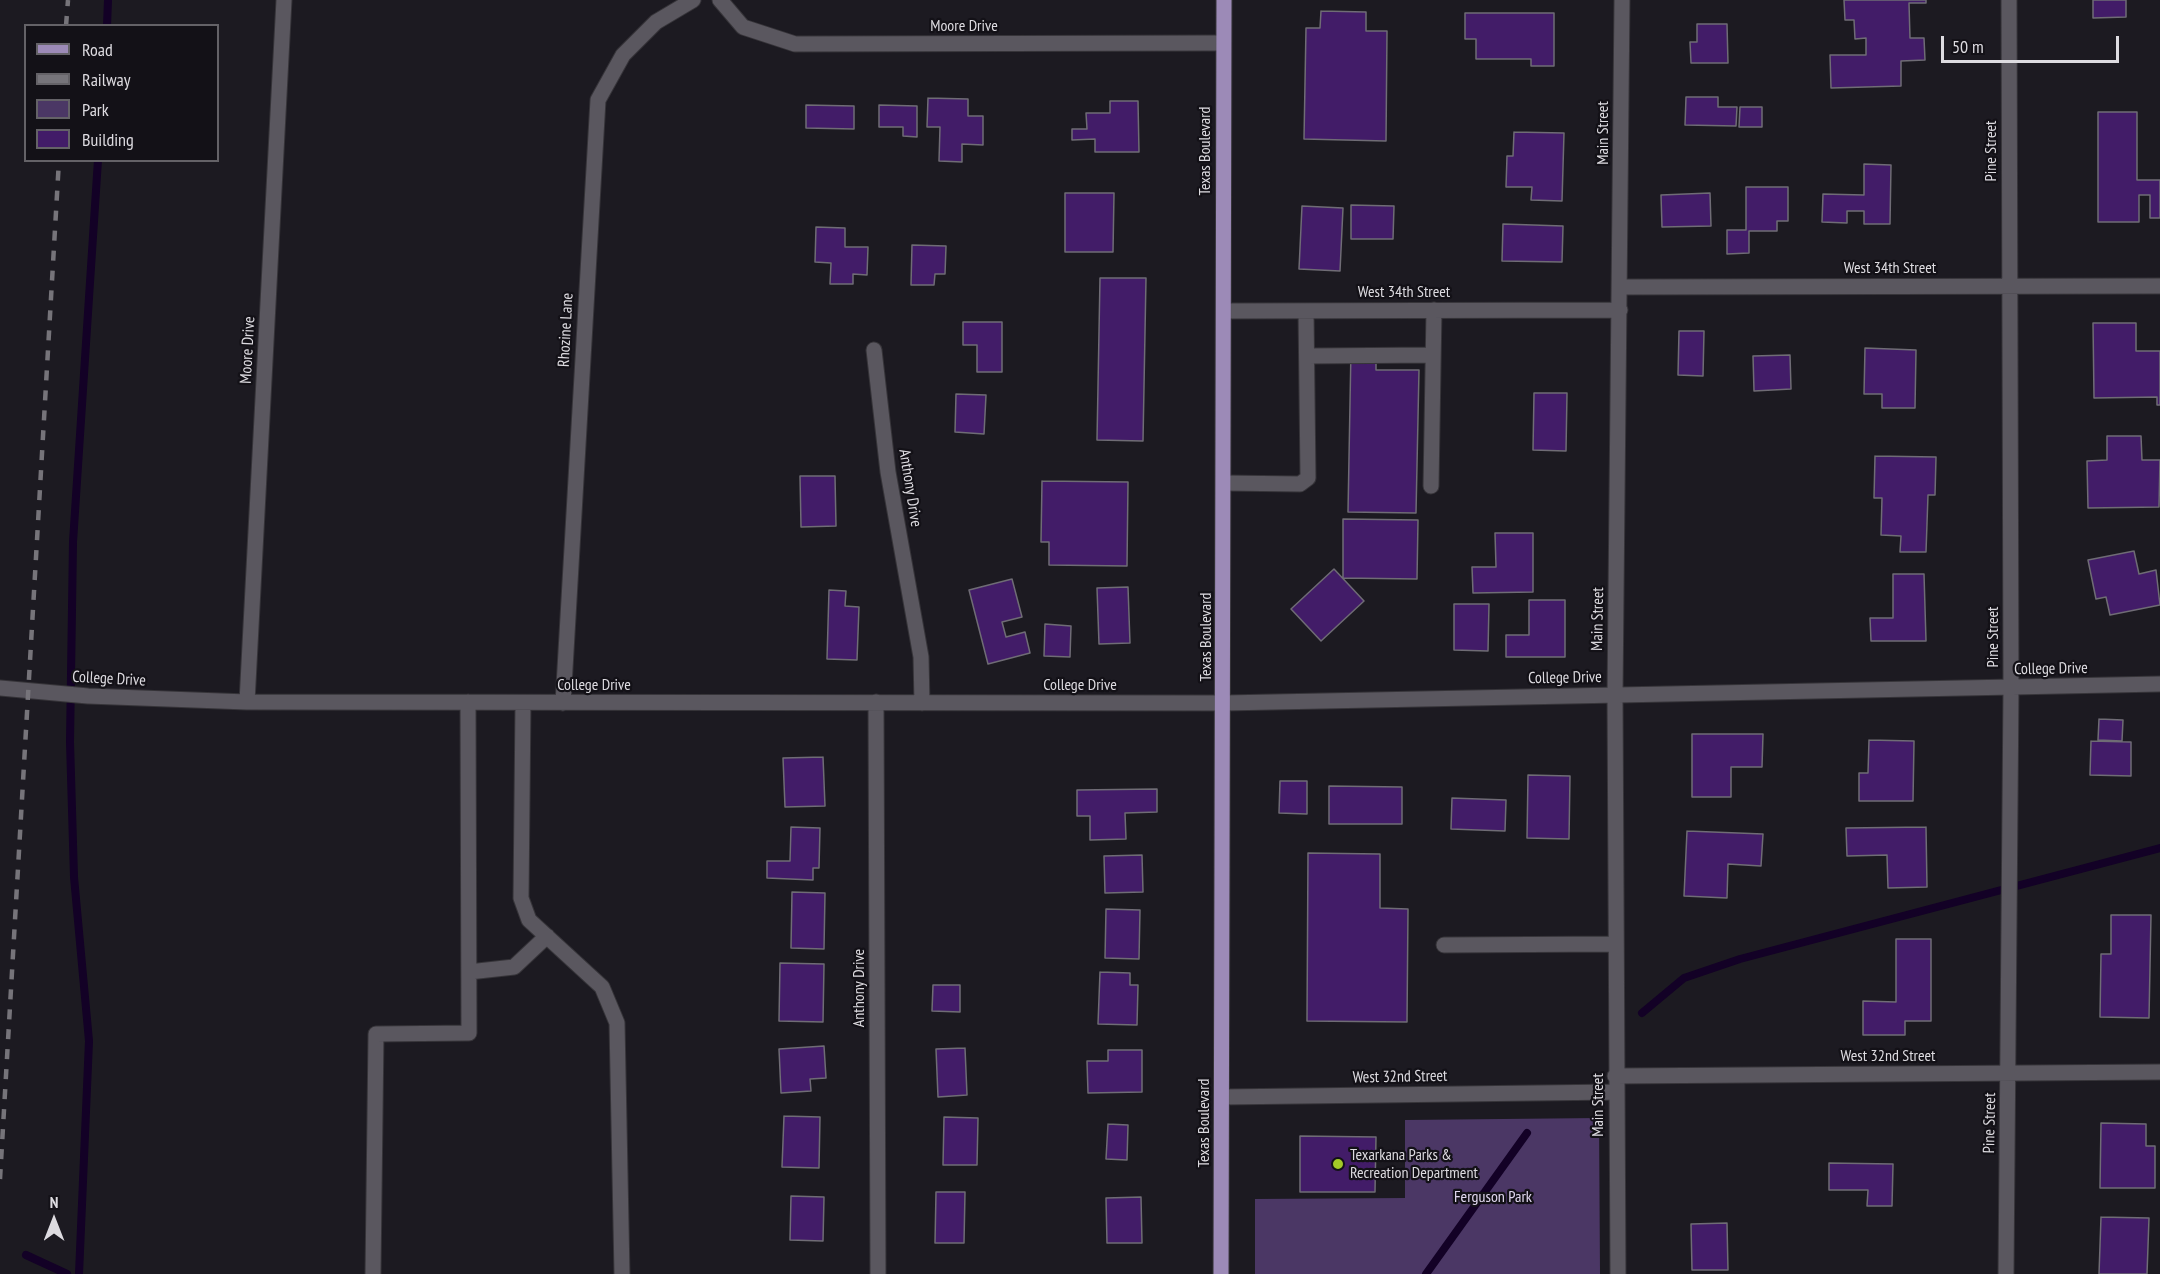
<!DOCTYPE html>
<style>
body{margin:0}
#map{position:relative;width:2160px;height:1274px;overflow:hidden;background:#1c1a21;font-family:"PT Sans Narrow",sans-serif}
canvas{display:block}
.legend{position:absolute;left:24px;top:24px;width:195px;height:138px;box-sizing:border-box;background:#131117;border:2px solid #646267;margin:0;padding:8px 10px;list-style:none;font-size:18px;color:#dddbe0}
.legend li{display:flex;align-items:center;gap:12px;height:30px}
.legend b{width:30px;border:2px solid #646267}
.north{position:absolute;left:24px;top:1190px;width:60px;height:60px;-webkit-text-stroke:4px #131117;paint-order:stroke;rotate:0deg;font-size:16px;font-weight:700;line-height:24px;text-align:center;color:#dddbe0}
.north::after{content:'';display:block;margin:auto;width:21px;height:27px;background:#dddbe0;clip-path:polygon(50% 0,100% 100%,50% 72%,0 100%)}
.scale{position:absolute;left:1941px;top:36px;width:178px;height:27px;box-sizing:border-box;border:3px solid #dddbe0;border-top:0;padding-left:8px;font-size:18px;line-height:21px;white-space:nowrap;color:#dddbe0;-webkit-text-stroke:4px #131117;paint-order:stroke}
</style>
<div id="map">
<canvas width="2160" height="1274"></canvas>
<ul class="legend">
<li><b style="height:8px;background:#9c8ab7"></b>Road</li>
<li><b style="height:8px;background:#76747a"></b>Railway</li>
<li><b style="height:16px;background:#4b3765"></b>Park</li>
<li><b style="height:16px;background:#421c68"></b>Building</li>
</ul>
<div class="north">N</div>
<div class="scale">50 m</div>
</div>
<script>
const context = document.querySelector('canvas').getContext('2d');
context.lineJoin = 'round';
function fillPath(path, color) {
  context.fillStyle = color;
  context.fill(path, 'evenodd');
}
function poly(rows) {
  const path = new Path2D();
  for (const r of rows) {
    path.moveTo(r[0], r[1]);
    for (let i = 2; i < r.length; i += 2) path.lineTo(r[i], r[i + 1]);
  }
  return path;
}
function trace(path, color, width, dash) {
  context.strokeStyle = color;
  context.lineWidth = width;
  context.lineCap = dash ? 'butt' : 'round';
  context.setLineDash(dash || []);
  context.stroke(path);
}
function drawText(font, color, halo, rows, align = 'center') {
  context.font = font + ' "PT Sans Narrow",sans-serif';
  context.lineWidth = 4.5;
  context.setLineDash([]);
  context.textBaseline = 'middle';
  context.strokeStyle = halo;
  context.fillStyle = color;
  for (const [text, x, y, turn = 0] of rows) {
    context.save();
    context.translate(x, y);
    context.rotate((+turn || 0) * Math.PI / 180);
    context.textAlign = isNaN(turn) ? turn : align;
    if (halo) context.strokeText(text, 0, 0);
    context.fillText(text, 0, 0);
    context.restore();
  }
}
const green = poly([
 [1599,1118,1600,1274,1255,1274,1255,1199,1405,1198,1405,1120]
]);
const stream = poly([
 [107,26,108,0],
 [1642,1013,1684,978,1740,959,2160,848],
 [26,1255,67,1274],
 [79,1274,89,1041,74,877,70,742,73,542,98,160],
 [1426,1274,1527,1133]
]);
const building = poly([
 [1844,0,1926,0,1926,3,1909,3,1910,38,1924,38,1925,60,1901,61,1901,86,1831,88,1830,55,1866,55,1866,38,1855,39,1854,20,1845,20,1844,0],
 [2093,0,2126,0,2126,17,2093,18,2093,0],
 [1321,11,1366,12,1366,31,1387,31,1386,141,1304,139,1306,28,1320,28,1321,11],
 [1465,13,1554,13,1554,66,1531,66,1531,59,1476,59,1476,39,1465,39,1465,13],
 [1697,24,1727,24,1728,63,1691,63,1690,42,1697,42,1697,24],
 [1686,97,1718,97,1718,107,1737,107,1736,126,1685,125,1686,97],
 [928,98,968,99,968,116,983,116,983,145,962,144,962,162,939,161,940,127,927,127,928,98],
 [1110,101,1138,101,1139,152,1095,152,1095,139,1072,140,1072,129,1087,129,1086,113,1110,113,1110,101],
 [806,105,854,106,854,129,806,128,806,105],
 [879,105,917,106,917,137,903,136,903,127,879,127,879,105],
 [1740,107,1762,107,1762,127,1739,127,1740,107],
 [2098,112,2137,112,2137,180,2160,180,2160,218,2150,218,2150,195,2139,195,2139,222,2098,222,2098,112],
 [1514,132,1564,133,1562,201,1531,200,1532,187,1506,187,1507,156,1513,156,1514,132],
 [1864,164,1891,165,1890,224,1864,224,1864,211,1847,211,1847,223,1822,222,1823,194,1864,195,1864,164],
 [1746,187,1788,187,1788,221,1777,221,1777,231,1749,231,1749,253,1727,254,1727,230,1746,230,1746,187],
 [1065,193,1114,193,1113,252,1065,252,1065,193],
 [1710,193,1711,226,1662,227,1661,195,1710,193],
 [1351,205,1394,206,1393,239,1351,239,1351,205],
 [1302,206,1343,208,1340,271,1299,269,1302,206],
 [1503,224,1563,226,1562,262,1502,261,1503,224],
 [816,227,845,228,845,247,868,247,867,275,853,274,853,284,830,284,831,263,815,262,816,227],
 [912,245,946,246,945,274,935,274,934,285,911,285,912,245],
 [1100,278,1146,278,1143,441,1097,440,1100,278],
 [963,322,1002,322,1002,372,977,372,977,345,963,345,963,322],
 [2093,323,2136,323,2136,351,2160,351,2160,405,2157,405,2157,397,2094,398,2093,323],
 [1679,331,1704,331,1703,376,1678,375,1679,331],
 [1865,348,1916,350,1915,408,1882,408,1882,394,1864,394,1865,348],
 [1351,349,1376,350,1376,370,1419,370,1416,513,1348,512,1351,349],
 [1790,355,1791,389,1754,391,1753,356,1790,355],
 [1534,393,1567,393,1566,451,1533,450,1534,393],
 [956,394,986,395,984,434,955,432,956,394],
 [2107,436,2141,436,2142,460,2160,460,2159,507,2088,508,2087,461,2107,460,2107,436],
 [1875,456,1936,457,1935,495,1928,495,1926,552,1900,552,1901,536,1881,535,1882,498,1874,498,1875,456],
 [800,476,835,476,836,526,801,527,800,476],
 [1042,481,1128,482,1127,566,1049,565,1049,542,1041,542,1042,481],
 [1343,519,1418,520,1417,579,1343,578,1343,519],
 [1495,533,1533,533,1533,592,1473,593,1472,567,1496,567,1495,533],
 [2134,551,2139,574,2156,570,2160,605,2110,615,2106,597,2096,599,2088,560,2134,551],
 [1334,569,1364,601,1321,641,1291,609,1334,569],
 [1893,574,1924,574,1926,641,1871,641,1870,618,1893,618,1893,574],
 [1012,579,1022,617,1002,622,1006,637,1025,632,1030,653,988,664,969,590,1012,579],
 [1128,587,1130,643,1099,644,1097,588,1128,587],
 [829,590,846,591,845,606,859,607,857,660,827,659,829,590],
 [1529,600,1565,600,1565,657,1506,657,1506,635,1529,635,1529,600],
 [1454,604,1489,604,1488,651,1454,650,1454,604],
 [1045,624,1071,626,1070,657,1044,656,1045,624],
 [2099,719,2123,720,2122,741,2098,740,2099,719],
 [1692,734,1763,734,1762,767,1731,767,1731,797,1692,797,1692,734],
 [1869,740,1914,741,1913,801,1859,801,1859,773,1868,773,1869,740],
 [2091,741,2131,742,2131,776,2090,775,2091,741],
 [823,757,825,806,785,807,783,758,823,757],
 [1528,775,1570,776,1569,839,1527,838,1528,775],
 [1280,781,1307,781,1307,814,1279,813,1280,781],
 [1329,786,1402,787,1402,824,1329,824,1329,786],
 [1157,789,1157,812,1125,813,1126,839,1090,840,1090,816,1077,816,1077,790,1157,789],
 [1452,798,1506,800,1505,831,1451,829,1452,798],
 [791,827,820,828,819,868,813,868,813,880,767,878,767,861,790,861,791,827],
 [1926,827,1927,887,1888,888,1887,855,1847,856,1846,828,1926,827],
 [1687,831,1763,834,1761,866,1728,864,1727,898,1684,896,1687,831],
 [1308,853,1380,854,1380,908,1408,909,1407,1022,1307,1021,1308,853],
 [1142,855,1143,892,1105,893,1104,856,1142,855],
 [792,892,825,893,824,949,791,948,792,892],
 [1106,909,1140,910,1139,959,1105,958,1106,909],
 [2111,915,2151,915,2149,1018,2100,1017,2101,954,2111,954,2111,915],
 [1896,939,1931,939,1931,1021,1905,1021,1905,1035,1863,1035,1863,1001,1896,1002,1896,939],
 [780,963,824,964,823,1022,779,1021,780,963],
 [1100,972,1130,973,1130,985,1138,985,1137,1025,1098,1024,1100,972],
 [933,985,960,985,960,1012,932,1011,933,985],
 [824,1046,826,1078,810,1079,811,1091,781,1093,779,1049,824,1046],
 [965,1048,967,1095,938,1097,936,1049,965,1048],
 [1108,1050,1142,1050,1142,1092,1088,1093,1087,1061,1108,1061,1108,1050],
 [784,1116,820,1117,819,1168,782,1167,784,1116],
 [944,1117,978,1118,977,1165,943,1165,944,1117],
 [2101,1123,2146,1124,2146,1146,2155,1146,2155,1188,2100,1188,2101,1123],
 [1108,1124,1128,1125,1127,1160,1106,1159,1108,1124],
 [1300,1136,1376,1137,1375,1192,1300,1192,1300,1136],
 [1829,1163,1893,1164,1892,1206,1867,1206,1868,1190,1829,1190,1829,1163],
 [936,1192,965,1192,964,1243,935,1243,936,1192],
 [791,1196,824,1197,823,1241,790,1240,791,1196],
 [1141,1197,1142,1243,1107,1243,1106,1198,1141,1197],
 [2101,1217,2149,1218,2147,1274,2099,1274,2101,1217],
 [1727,1223,1728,1270,1692,1270,1691,1224,1727,1223]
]);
const minor = poly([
 [720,0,743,27,795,44,1223,43],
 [1621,287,2160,286],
 [1224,311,1620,310],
 [874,350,888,472,921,657,922,703],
 [1307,356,1433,355],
 [1224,483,1300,484,1308,478,1306,311],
 [1431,486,1434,310],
 [0,688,88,696,247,702,1224,703,2160,684],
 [247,702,284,0],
 [876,702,878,1274],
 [523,703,521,898,529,920,602,987,617,1023,622,1274],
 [563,703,598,100,623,55,656,22,693,0],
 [1444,945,1615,944],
 [469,972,514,967,547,936],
 [1615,1076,2160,1072],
 [1222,1097,1615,1092],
 [373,1274,376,1034,469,1033,468,702],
 [1618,1274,1615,695,1622,0],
 [2006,1274,2011,688,2009,0]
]);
const major = poly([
 [1221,1274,1224,0]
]);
const rail = poly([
 [66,26,68,0],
 [0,1179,59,160]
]);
const markers = [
 [1338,1164,6,"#a3c927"]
];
const streetNames = [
 ["Moore Drive",964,26],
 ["Main Street",1603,133,-90],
 ["Texas Boulevard",1205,151,-90],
 ["Pine Street",1991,151,-90],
 ["West 34th Street",1890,268],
 ["West 34th Street",1404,292],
 ["Rhozine Lane",566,330,-87],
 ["Moore Drive",248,350,-87],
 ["Anthony Drive",910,488,81],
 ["Main Street",1598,619,-89],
 ["Texas Boulevard",1206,637,-90],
 ["Pine Street",1993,637,-90],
 ["College Drive",2051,669,-1],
 ["College Drive",1565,678,-1],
 ["College Drive",109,679,3],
 ["College Drive",594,685],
 ["College Drive",1080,685],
 ["Anthony Drive",859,988,-90],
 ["West 32nd Street",1888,1056],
 ["West 32nd Street",1400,1077,-1],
 ["Main Street",1598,1105,-90],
 ["Texas Boulevard",1204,1123,-90],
 ["Pine Street",1990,1123,-89]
];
const poiNames = [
 ["Texarkana Parks &",1350,1155],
 ["Recreation Department",1350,1173]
];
const parkNames = [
 ["Ferguson Park",1493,1197]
];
fillPath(green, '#4b3765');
trace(stream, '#130126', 8);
fillPath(building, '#421c68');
trace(building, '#6f6c75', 1.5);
trace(minor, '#363439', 17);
trace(major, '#363439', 17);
trace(minor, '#5a575f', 15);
trace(major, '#9c8ab7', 15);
trace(rail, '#76747a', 4.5, [10, 10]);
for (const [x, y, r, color] of markers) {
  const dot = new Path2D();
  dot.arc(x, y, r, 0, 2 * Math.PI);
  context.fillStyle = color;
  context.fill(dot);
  trace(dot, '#131117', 2);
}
drawText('16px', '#dddbe0', '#131117', streetNames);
drawText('16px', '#dddbe0', '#131117', poiNames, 'left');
drawText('16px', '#e1d8ef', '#131117', parkNames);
</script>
